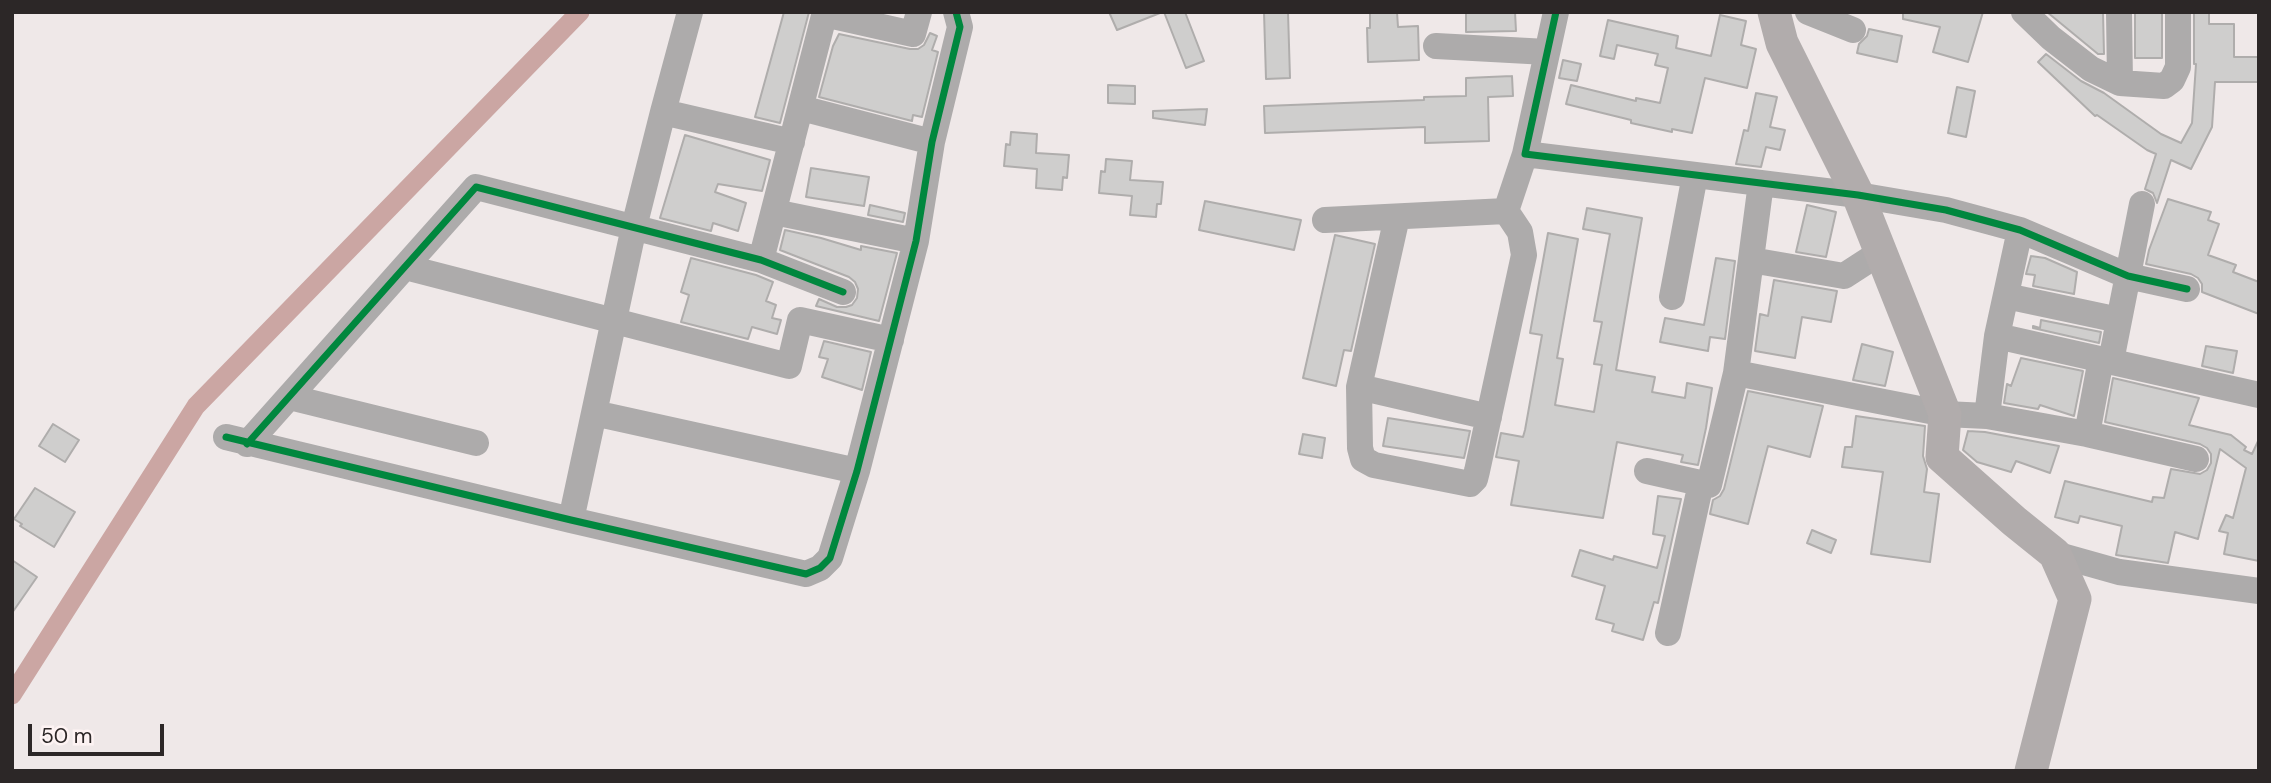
<!DOCTYPE html>
<style>
body{margin:0}
#map{position:relative;width:2271px;height:783px;overflow:hidden;background:#efe8e8;font-family:"DM Sans",sans-serif}
canvas{display:block}
.frame{position:absolute;inset:0;border:14px solid #2c2727;pointer-events:none}
.scale{position:absolute;left:28px;top:724px;width:136px;height:32px;box-sizing:border-box;border:4px solid #2c2727;border-top:0;padding-left:9px;font-size:21px;line-height:24px;white-space:nowrap;color:#2c2727;-webkit-text-stroke:5px #fdf3f3;paint-order:stroke}
</style>
<div id="map">
<canvas width="2271" height="783"></canvas>
<div class="frame"></div>
<div class="scale">50 m</div>
</div>
<script>
const context = document.querySelector('canvas').getContext('2d');
context.lineJoin = 'round';
function poly(rows) {
  const path = new Path2D();
  for (const r of rows) {
    path.moveTo(r[0], r[1]);
    for (let i = 2; i < r.length; i += 2) path.lineTo(r[i], r[i + 1]);
  }
  return path;
}
function trace(path, color, width, dash) {
  context.strokeStyle = color;
  context.lineWidth = width;
  context.lineCap = dash ? 'butt' : 'round';
  context.setLineDash(dash || []);
  context.stroke(path);
}
function fillPath(path, color) {
  context.fillStyle = color;
  context.fill(path, 'evenodd');
}
const canal = poly([
 [12,695,196,406,580,12]
]);
const building = poly([
 [784,12,809,12,780,123,755,117,784,12],
 [1109,12,1160,12,1160,13,1117,30,1109,12],
 [1164,12,1185,12,1204,61,1186,68,1164,12],
 [1264,12,1288,12,1290,78,1266,79,1264,12],
 [1370,12,1397,12,1398,27,1418,26,1419,60,1368,62,1367,28,1370,28,1370,12],
 [1466,12,1515,12,1516,31,1466,32,1466,12],
 [1903,12,1983,12,1968,62,1933,52,1940,27,1903,19,1903,12],
 [2047,12,2103,12,2104,54,2098,54,2047,12],
 [2135,12,2162,12,2162,58,2135,58,2135,12],
 [2194,12,2209,12,2209,24,2234,24,2234,57,2258,57,2258,82,2215,82,2212,127,2191,169,2171,160,2157,203,2153,193,2145,189,2156,154,2147,150,2097,115,2095,116,2038,62,2046,54,2081,81,2104,93,2161,134,2181,143,2192,123,2196,64,2194,64,2194,12],
 [1720,15,1746,21,1741,45,1756,49,1747,88,1705,78,1692,133,1672,129,1672,132,1631,123,1631,120,1566,104,1571,85,1636,101,1636,98,1660,103,1668,68,1655,65,1658,54,1617,45,1614,59,1600,56,1608,20,1678,36,1676,48,1711,56,1720,15],
 [1869,29,1902,36,1897,62,1857,53,1859,44,1867,36,1869,29],
 [930,33,937,36,932,50,938,52,922,117,913,115,912,121,819,97,833,46,839,34,910,49,918,49,924,45,930,33],
 [1563,60,1581,64,1577,81,1559,78,1563,60],
 [1512,76,1513,96,1488,97,1489,141,1425,143,1425,127,1265,133,1264,106,1424,100,1424,97,1466,96,1466,78,1512,76],
 [1108,85,1135,86,1135,104,1108,103,1108,85],
 [1957,87,1975,91,1966,137,1948,133,1957,87],
 [1756,93,1777,97,1770,127,1785,130,1780,150,1766,147,1761,167,1736,164,1744,130,1748,131,1756,93],
 [1207,109,1205,125,1153,118,1153,111,1207,109],
 [1011,132,1037,134,1036,153,1069,155,1067,178,1063,177,1062,190,1036,188,1037,169,1004,166,1006,144,1010,145,1011,132],
 [685,135,770,160,762,191,718,184,715,192,746,203,738,231,713,223,711,231,660,218,685,135],
 [1106,159,1132,161,1130,180,1163,182,1161,204,1157,204,1156,217,1130,215,1132,196,1099,193,1101,171,1105,172,1106,159],
 [811,168,869,177,864,206,806,197,811,168],
 [2168,199,2211,212,2208,220,2219,224,2208,255,2236,265,2233,272,2259,282,2259,314,2202,292,2202,284,2198,278,2191,274,2146,264,2149,250,2168,199],
 [1205,201,1301,220,1294,250,1199,230,1205,201],
 [870,205,905,213,903,222,868,215,870,205],
 [1807,205,1836,212,1826,257,1796,252,1807,205],
 [1587,208,1642,218,1616,370,1655,377,1652,392,1685,398,1687,383,1712,388,1706,428,1698,465,1681,462,1683,455,1617,442,1603,518,1511,505,1519,461,1496,457,1501,433,1523,437,1525,430,1542,335,1530,333,1548,233,1578,239,1557,358,1563,359,1555,405,1594,412,1602,365,1594,364,1602,322,1594,321,1610,234,1583,229,1587,208],
 [785,230,821,238,861,250,861,246,897,253,879,321,816,306,819,299,837,307,846,307,852,305,857,298,858,289,855,282,849,277,780,250,785,230],
 [1335,235,1375,244,1351,351,1344,350,1336,386,1303,378,1335,235],
 [2031,256,2045,258,2077,272,2074,294,2033,286,2035,275,2026,274,2031,256],
 [691,258,756,275,773,282,766,301,776,305,772,318,781,320,777,334,752,327,748,339,681,322,689,295,681,292,691,258],
 [1716,258,1735,261,1725,339,1710,337,1708,351,1660,342,1665,318,1704,325,1716,258],
 [1774,280,1837,291,1831,322,1802,317,1795,358,1755,351,1760,314,1768,316,1774,280],
 [2041,320,2101,332,2099,343,2033,328,2033,326,2040,328,2041,320],
 [824,341,871,352,862,390,822,377,828,359,819,357,824,341],
 [1862,344,1893,352,1885,386,1853,380,1862,344],
 [2206,346,2237,351,2233,373,2202,366,2206,346],
 [2021,358,2083,371,2074,416,2040,405,2038,409,2004,403,2007,384,2011,386,2021,358],
 [2113,378,2199,398,2189,425,2231,435,2246,447,2244,450,2252,454,2259,439,2259,561,2224,554,2228,533,2219,531,2226,515,2233,518,2246,468,2220,449,2198,539,2175,532,2168,563,2116,555,2122,526,2080,516,2078,523,2055,517,2065,481,2152,502,2153,497,2164,498,2171,469,2200,474,2207,470,2211,463,2211,454,2207,448,2200,444,2105,422,2113,378],
 [1748,391,1823,406,1810,457,1768,446,1748,524,1710,514,1713,500,1720,496,1724,489,1748,391],
 [1856,416,1925,426,1923,456,1927,469,1924,492,1939,494,1930,562,1871,554,1883,472,1842,467,1845,447,1852,447,1856,416],
 [1388,418,1470,431,1464,458,1383,446,1388,418],
 [53,424,79,440,65,462,39,446,53,424],
 [1968,431,1985,432,2059,446,2050,473,2016,461,2011,472,1977,462,1963,450,1968,431],
 [1303,434,1325,438,1322,458,1299,454,1303,434],
 [35,488,75,512,54,547,20,526,22,524,14,519,35,488],
 [1658,496,1681,499,1658,603,1654,602,1643,640,1612,631,1614,624,1596,619,1605,586,1572,576,1580,550,1613,560,1614,556,1657,568,1665,536,1653,534,1658,496],
 [1812,530,1836,540,1831,553,1807,543,1812,530],
 [12,560,37,577,12,613,12,560]
]);
const minor = poly([
 [1556,12,1525,154,1858,195,1946,210,2020,230,2128,276,2187,289],
 [1808,12,1853,30],
 [2024,12,2051,38,2091,69,2120,83,2164,86,2172,80,2178,67,2178,12],
 [2119,12,2120,83],
 [824,14,913,34,919,12],
 [1436,46,1547,52],
 [801,108,932,142],
 [663,112,792,142],
 [774,212,916,241],
 [1397,217,1359,387,1360,448,1363,459,1374,465,1470,484,1475,479,1477,471,1524,255,1520,232,1506,211,1525,154],
 [1325,220,1506,211],
 [761,260,825,12],
 [1751,260,1844,276,1881,252],
 [405,267,789,366,800,320,891,340],
 [2006,296,2119,320],
 [1672,297,1695,175],
 [1997,336,2259,395],
 [2111,361,2142,204],
 [1736,373,1945,414,1987,416,2087,434,2196,459],
 [1359,387,1489,417],
 [289,397,476,443],
 [594,413,857,471],
 [1987,416,1997,336,2020,230],
 [2087,434,2101,359],
 [226,437,571,520,806,574,820,568,830,558,857,471,916,241,932,142,960,27,956,12],
 [247,444,476,187,761,260,843,292],
 [1647,471,1709,485,1736,373,1761,183],
 [571,520,634,227,663,112,690,12],
 [2055,554,2119,572,2259,591],
 [1668,633,1701,483]
]);
const major = poly([
 [1774,12,1782,43,1858,195,1945,414,1942,457,2014,521,2055,554,2075,599,2031,771]
]);
const cycleway = poly([
 [1556,12,1525,154,1858,195,1946,210,2020,230,2128,276,2187,289],
 [226,437,571,520,806,574,820,568,830,558,857,471,916,241,932,142,960,27,956,12],
 [247,444,476,187,761,260,843,292]
]);
trace(canal, '#cba6a3', 19);
fillPath(building, '#cfcecd');
trace(building, '#afadac', 2);
trace(minor, '#adabab', 26);
trace(major, '#b1acac', 33);
trace(cycleway, '#00873e', 7);
</script>
